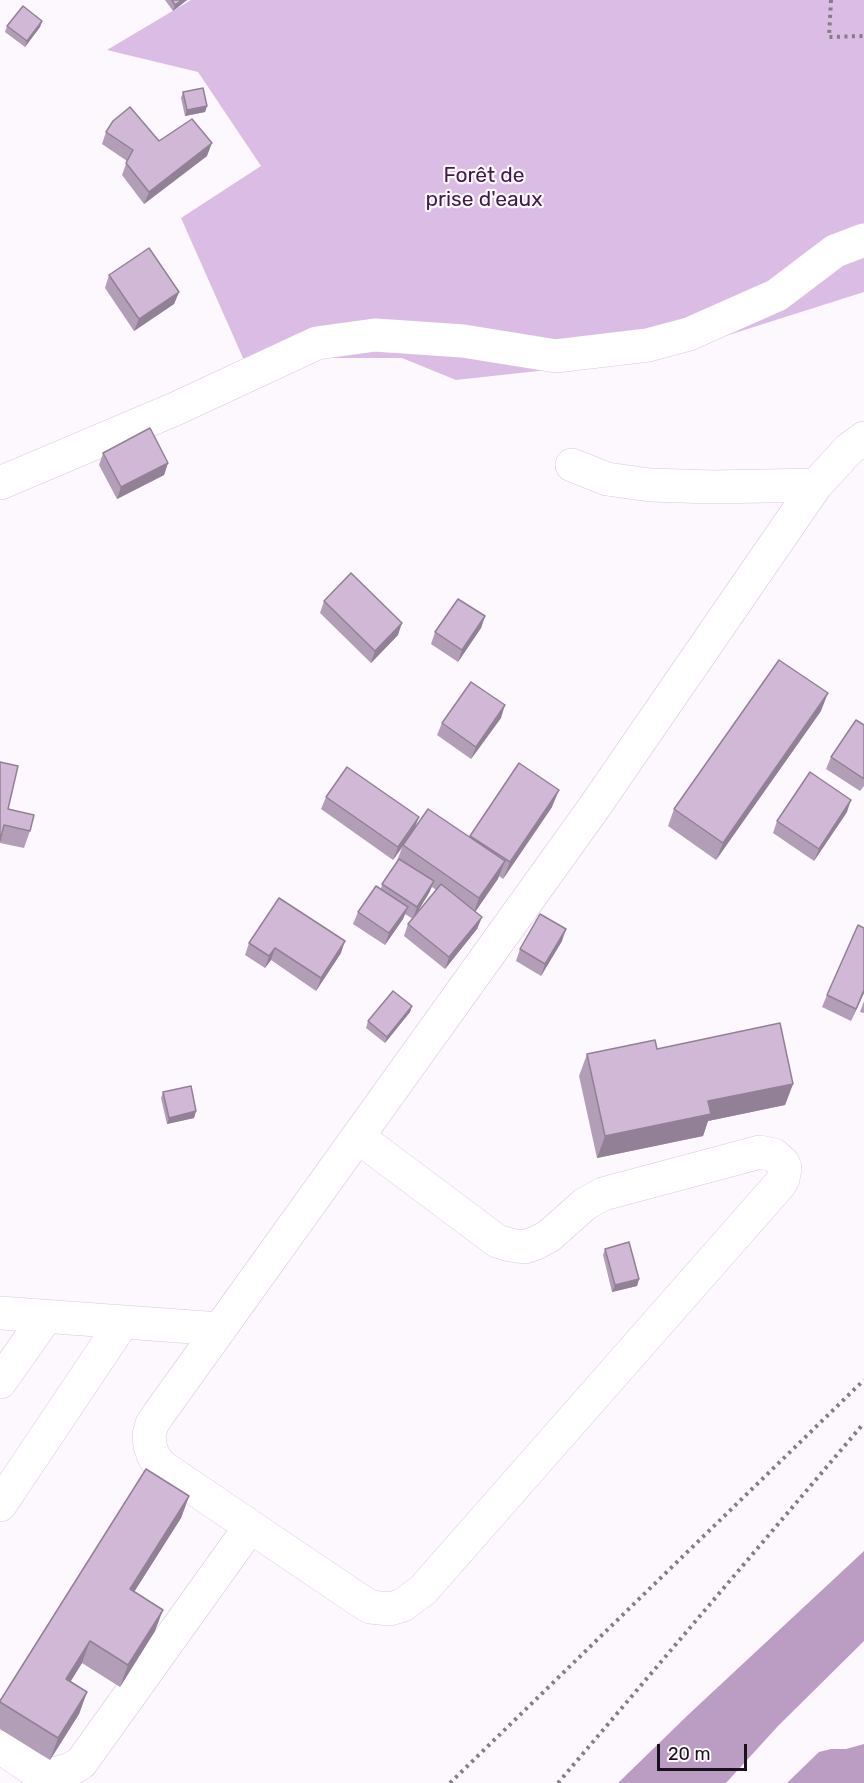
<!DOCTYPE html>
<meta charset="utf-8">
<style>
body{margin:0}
#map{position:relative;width:864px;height:1783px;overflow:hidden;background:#fcf8fe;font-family:Rubik,sans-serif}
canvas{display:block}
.scale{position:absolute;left:657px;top:1744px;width:90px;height:27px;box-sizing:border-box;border:3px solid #19111b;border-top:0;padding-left:8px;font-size:18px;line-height:21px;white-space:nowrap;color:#19111b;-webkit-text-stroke:4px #fcf8fe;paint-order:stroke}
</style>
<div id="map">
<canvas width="864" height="1783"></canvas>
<div class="scale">20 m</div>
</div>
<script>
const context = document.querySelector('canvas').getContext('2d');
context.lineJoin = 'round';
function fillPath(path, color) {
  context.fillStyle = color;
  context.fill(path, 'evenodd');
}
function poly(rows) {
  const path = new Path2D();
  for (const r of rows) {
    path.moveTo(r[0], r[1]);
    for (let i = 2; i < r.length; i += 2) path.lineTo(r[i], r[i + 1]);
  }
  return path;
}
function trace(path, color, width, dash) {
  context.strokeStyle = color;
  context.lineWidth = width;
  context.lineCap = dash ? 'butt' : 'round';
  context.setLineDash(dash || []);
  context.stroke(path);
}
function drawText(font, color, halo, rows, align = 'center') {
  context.font = font + ' Rubik,sans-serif';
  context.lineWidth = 4.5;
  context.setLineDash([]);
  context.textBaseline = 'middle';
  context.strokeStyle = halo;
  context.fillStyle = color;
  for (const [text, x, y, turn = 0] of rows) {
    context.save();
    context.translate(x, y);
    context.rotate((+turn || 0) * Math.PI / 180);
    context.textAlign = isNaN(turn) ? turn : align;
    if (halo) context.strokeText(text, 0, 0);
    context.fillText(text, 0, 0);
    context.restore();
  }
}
const forest = poly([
 [191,0,864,0,864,292,656,358,456,380,402,358,316,358,255,385,181,218,261,166,198,72,107,50]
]);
const water = poly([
 [864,1551,864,1641,778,1726,726,1783,618,1783,689,1714],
 [864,1744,864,1783,787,1783,819,1752,831,1749,846,1749]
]);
const path = poly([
 [831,0,829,37,864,36],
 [450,1783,864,1380],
 [558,1783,864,1423]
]);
const minor = poly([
 [572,465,607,479,650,485,713,487,816,485],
 [0,483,175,409,317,343,375,335,463,341,556,356,648,345,689,334,777,295,835,251,864,240],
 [358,1137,497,1241,510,1245,524,1247,536,1243,549,1236,585,1204,603,1194,760,1152,774,1155,783,1163,785,1168,783,1179,780,1184,423,1590,403,1605,390,1609,370,1607,356,1598,161,1466,154,1457,150,1446,149,1435,152,1424,158,1415,593,809,816,485,849,449,864,438],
 [0,1313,220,1329],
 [0,1382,46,1317],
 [0,1505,122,1323],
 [0,1747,34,1770,46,1773,58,1773,71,1769,81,1763,250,1527]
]);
const wall = poly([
 [165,0,187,0,173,11],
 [42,21,40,27,25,47,5,32,7,26],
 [183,92,207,106,205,112,185,116,181,98],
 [106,132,159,141,207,156,144,204,122,175,127,161,102,144],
 [109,275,179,292,174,304,134,331,105,288],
 [103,453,168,463,164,475,117,499,99,465],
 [324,601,398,635,371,663,320,613],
 [485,616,481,628,458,662,431,644,435,632],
 [821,711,716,860,668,826,674,809],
 [501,718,471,759,437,735,442,723],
 [864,725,864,786,860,791,826,769,831,757],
 [326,797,419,817,415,827,469,837,470,836,552,807,503,879,499,876,475,912,482,917,477,929,445,969,404,936,408,924,413,919,405,914,403,919,385,945,353,924,358,912,381,889,382,884,396,863,402,848,393,860,321,809],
 [432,887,436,890,413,919,429,893],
 [8,809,30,831,24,848,0,843],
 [847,812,814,861,773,833,777,821],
 [864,928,864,993,851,1021,822,1007,827,995],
 [562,941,541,976,516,961,520,949],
 [249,943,341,953,316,991,271,960,265,968,245,955],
 [864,1001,864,1013,860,1012],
 [412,1006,410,1012,385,1043,366,1028,368,1021],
 [657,1049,793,1084,785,1105,708,1121,703,1136,597,1158,579,1076,587,1054],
 [163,1092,196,1111,194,1118,167,1124,161,1098],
 [605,1249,639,1279,637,1286,612,1292,603,1255],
 [189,1496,181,1518,134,1592,155,1631,120,1687,82,1663,71,1681,87,1692,79,1714,50,1760,0,1729,0,1701]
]);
const shadedWall = poly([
 [182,0,187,0,173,11,175,5],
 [42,21,40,27,25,47,27,41],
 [207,106,205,112,185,116,187,110],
 [212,143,207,156,144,204,149,192],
 [179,292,174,304,134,331,139,319],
 [168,463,164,475,117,499,121,487],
 [485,616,481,628,458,662,462,650],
 [402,623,398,635,371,663,375,651],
 [828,693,821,711,716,860,723,843],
 [505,705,501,718,471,759,476,747],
 [559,790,552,807,503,879,510,862],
 [851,800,847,812,814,861,819,849],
 [419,817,414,829,393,860,398,847],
 [505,861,498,879,473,915,479,898],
 [434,881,429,893,413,919,417,907],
 [408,907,403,919,385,945,389,933],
 [482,917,477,929,445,969,449,957],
 [566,929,562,941,541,976,545,964],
 [345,941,341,953,316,991,321,978],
 [275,948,271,960,265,968,269,956],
 [864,990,864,993,851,1021,856,1009],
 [412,1006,410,1012,385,1043,387,1037],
 [793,1084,785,1105,708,1121,703,1136,597,1158,605,1136,708,1101],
 [196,1111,194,1118,167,1124,169,1118],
 [639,1279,637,1286,612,1292,615,1285],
 [189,1496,181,1518,122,1611,130,1589],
 [163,1610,155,1631,120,1687,128,1665],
 [90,1641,82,1663,58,1701,66,1679],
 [87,1692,79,1714,50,1760,58,1738]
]);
const building = poly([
 [172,0,182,0,175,5,172,0],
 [23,6,42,21,27,41,7,26,23,6],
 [203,88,207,106,187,110,183,92,203,88],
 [130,107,159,141,192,119,212,143,149,192,126,163,133,150,106,132,113,121,130,107],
 [149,248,179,292,139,319,109,275,149,248],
 [150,428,168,463,121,487,103,453,150,428],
 [351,573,402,623,375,651,324,601,351,573],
 [458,599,485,616,462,650,435,632,458,599],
 [779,660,828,693,723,843,674,809,779,660],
 [471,682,505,705,476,747,442,723,471,682],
 [856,720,864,725,864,779,831,757,856,720],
 [0,762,18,766,8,809,34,815,30,831,4,825,0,841,0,762],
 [519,763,559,790,510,862,470,836,519,763],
 [347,767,419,817,398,847,326,797,347,767],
 [810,772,851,800,819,849,777,821,810,772],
 [428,809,505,861,479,898,403,845,428,809],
 [399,859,434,881,417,907,382,884,399,859],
 [441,884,482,917,449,957,408,924,441,884],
 [376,886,408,907,389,933,358,912,376,886],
 [279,898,345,941,321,978,275,948,269,956,249,943,279,898],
 [540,914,566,929,545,964,520,949,540,914],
 [858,925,864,928,864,990,856,1009,827,995,858,925],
 [393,991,412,1006,387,1037,368,1021,393,991],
 [780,1023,793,1084,708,1101,711,1114,605,1136,587,1054,655,1040,657,1049,780,1023],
 [191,1086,196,1111,169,1118,163,1092,191,1086],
 [629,1242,639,1279,615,1285,605,1249,629,1242],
 [146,1469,189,1496,130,1589,163,1610,128,1665,90,1641,66,1679,87,1692,58,1738,0,1702,0,1701,146,1469]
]);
const parkNames = [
 ["Forêt de",484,176],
 ["prise d'eaux",484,200]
];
fillPath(forest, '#dbbce4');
fillPath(water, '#bb9cc3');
trace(minor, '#ddc5e4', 34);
trace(path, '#837d85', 4, [3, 4.5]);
trace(minor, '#fff', 33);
fillPath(wall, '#b39eb8');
fillPath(shadedWall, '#928196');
fillPath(building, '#d0b8d6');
trace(building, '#928196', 1.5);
drawText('21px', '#411a4b', '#fcf8fe', parkNames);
</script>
